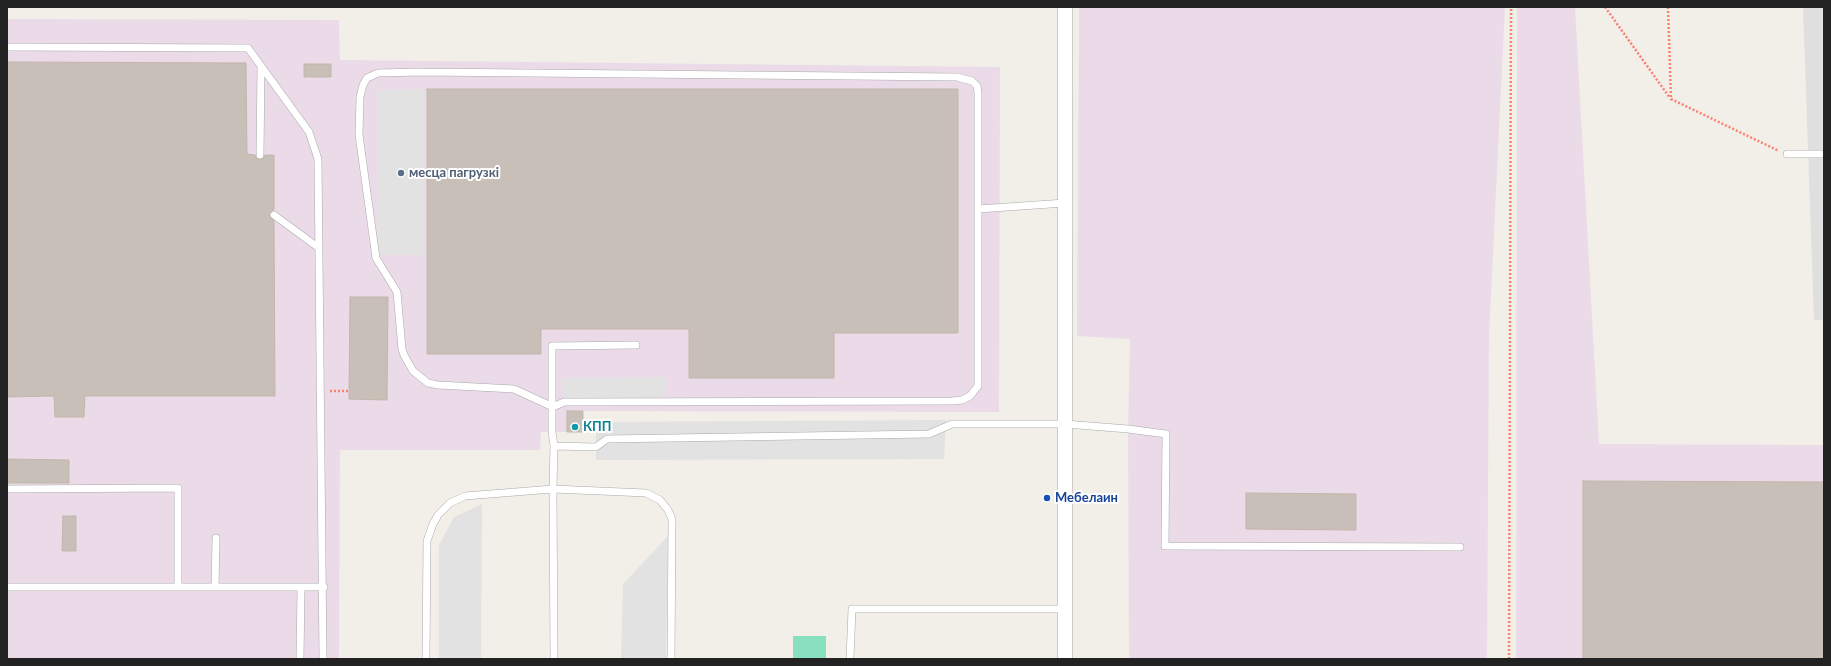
<!DOCTYPE html>
<meta charset="utf-8">
<style>
body{margin:0}
#map{position:relative;width:1831px;height:666px;overflow:hidden;background:#f2efe9;font-family:Lato,sans-serif}
canvas{display:block}
.frame{position:absolute;inset:0;border:8px solid #222;pointer-events:none}
</style>
<div id="map">
<canvas width="1831" height="666"></canvas>
<div class="frame"></div>
</div>
<script>
const context = document.querySelector('canvas').getContext('2d');
context.lineJoin = 'round';
function fillPath(path, color) {
  context.fillStyle = color;
  context.fill(path, 'evenodd');
}
function poly(rows) {
  const path = new Path2D();
  for (const r of rows) {
    path.moveTo(r[0], r[1]);
    for (let i = 2; i < r.length; i += 2) path.lineTo(r[i], r[i + 1]);
  }
  return path;
}
function trace(path, color, width, dash) {
  context.strokeStyle = color;
  context.lineWidth = width;
  context.lineCap = dash ? 'butt' : 'round';
  context.setLineDash(dash || []);
  context.stroke(path);
}
function drawText(font, color, halo, rows, align = 'center') {
  context.font = font + ' Lato,sans-serif';
  context.lineWidth = 4;
  context.setLineDash([]);
  context.textBaseline = 'middle';
  context.strokeStyle = halo;
  context.fillStyle = color;
  for (const [text, x, y, turn = 0] of rows) {
    context.save();
    context.translate(x, y);
    context.rotate((+turn || 0) * Math.PI / 180);
    context.textAlign = isNaN(turn) ? turn : align;
    if (halo) context.strokeText(text, 0, 0);
    context.fillText(text, 0, 0);
    context.restore();
  }
}
const residential = poly([
 [1803,7,1824,7,1824,320,1814,320]
]);
const industrial = poly([
 [1079,7,1505,7,1489,336,1487,659,1129,659,1128,429,1130,339,1077,336],
 [1575,7,1599,444,1824,445,1824,659,1516,659,1517,8],
 [7,19,339,20,340,60,1000,67,999,412,583,411,583,432,541,432,540,450,340,450,339,659,7,659]
]);
const pitch = poly([
 [793,636,826,636,826,659,793,659]
]);
const parking = poly([
 [424,89,424,255,378,255,378,90],
 [665,377,665,397,563,398,562,378],
 [946,420,944,459,596,460,596,422],
 [482,504,481,659,439,659,439,545,454,517],
 [668,536,666,659,621,659,623,584]
]);
const building = poly([
 [7,62,246,63,247,154,255,155,256,158,260,160,263,159,265,155,274,155,274,210,270,212,269,215,274,221,275,396,85,396,84,417,55,417,54,396,7,397,7,62],
 [304,64,331,64,331,77,304,77,304,64],
 [427,89,958,89,958,333,834,333,834,378,689,378,689,329,541,329,541,354,427,354,427,89],
 [350,297,388,297,387,400,349,399,350,297],
 [567,411,583,411,583,432,567,432,567,411],
 [7,459,69,460,69,483,7,483,7,459],
 [1583,481,1824,482,1824,659,1583,659,1583,481],
 [1246,493,1356,494,1356,530,1246,529,1246,493],
 [63,516,76,516,76,551,62,551,63,516]
]);
const path = poly([
 [1605,7,1670,98],
 [1668,7,1671,99,1779,151],
 [330,391,349,391],
 [1509,659,1511,7]
]);
const service = poly([
 [7,47,248,48,309,132,318,159,323,659],
 [421,72,957,77,972,81,977,86,978,92,978,386,970,396,962,400,952,401,575,402,564,402,553,407,514,389,438,385,428,383,413,371,404,355,402,349,397,292,376,258,359,135,360,97,363,85,367,78,378,73,421,72],
 [1787,154,1824,154],
 [260,155,261,66],
 [978,209,1065,203],
 [274,215,319,248],
 [554,446,596,447,607,439,929,434,952,424,1065,424,1128,429,1166,434,1165,546,1460,547],
 [7,489,178,488,178,587],
 [7,587,324,587],
 [215,587,216,538],
 [300,659,301,587],
 [426,659,427,541,433,524,438,515,450,503,465,496,553,489,646,493,660,500,668,510,672,519,671,659],
 [554,659,553,489,554,446,552,432,552,346,636,345],
 [850,659,852,609,1065,609]
]);
const minor = poly([
 [1065,659,1065,7]
]);
const markers = [
 [401,173,4,"#5c6f8a"],
 [575,427,4,"#0f9aa8"],
 [1047,498,4,"#1a4fb4"]
];
const serviceNames = [
 ["месца пагрузкі",409,173]
];
const cultureNames = [
 ["КПП",583,427]
];
const transitNames = [
 ["Мебелаин",1055,498]
];
fillPath(residential, '#e0dfdf');
fillPath(industrial, '#ebdbe8');
fillPath(pitch, '#88e0be');
fillPath(parking, '#e2e2e2');
fillPath(building, '#c7bfb8');
trace(building, '#c4b6ab', 1);
trace(service, '#a9a9a9', 8);
trace(minor, '#a9a9a9', 15);
trace(path, '#fa8072', 2.5, [2, 2]);
trace(service, '#fff', 7);
trace(minor, '#fff', 14);
for (const [x, y, r, color] of markers) {
  const dot = new Path2D();
  dot.arc(x, y, r, 0, 2 * Math.PI);
  context.fillStyle = color;
  context.fill(dot);
  trace(dot, '#fff', 1.5);
}
drawText('bold 13px', '#4e5e75', '#fff', serviceNames, 'left');
drawText('bold 13px', '#0d838f', '#fff', cultureNames, 'left');
drawText('bold 13px', '#164399', '#fff', transitNames, 'left');
</script>
